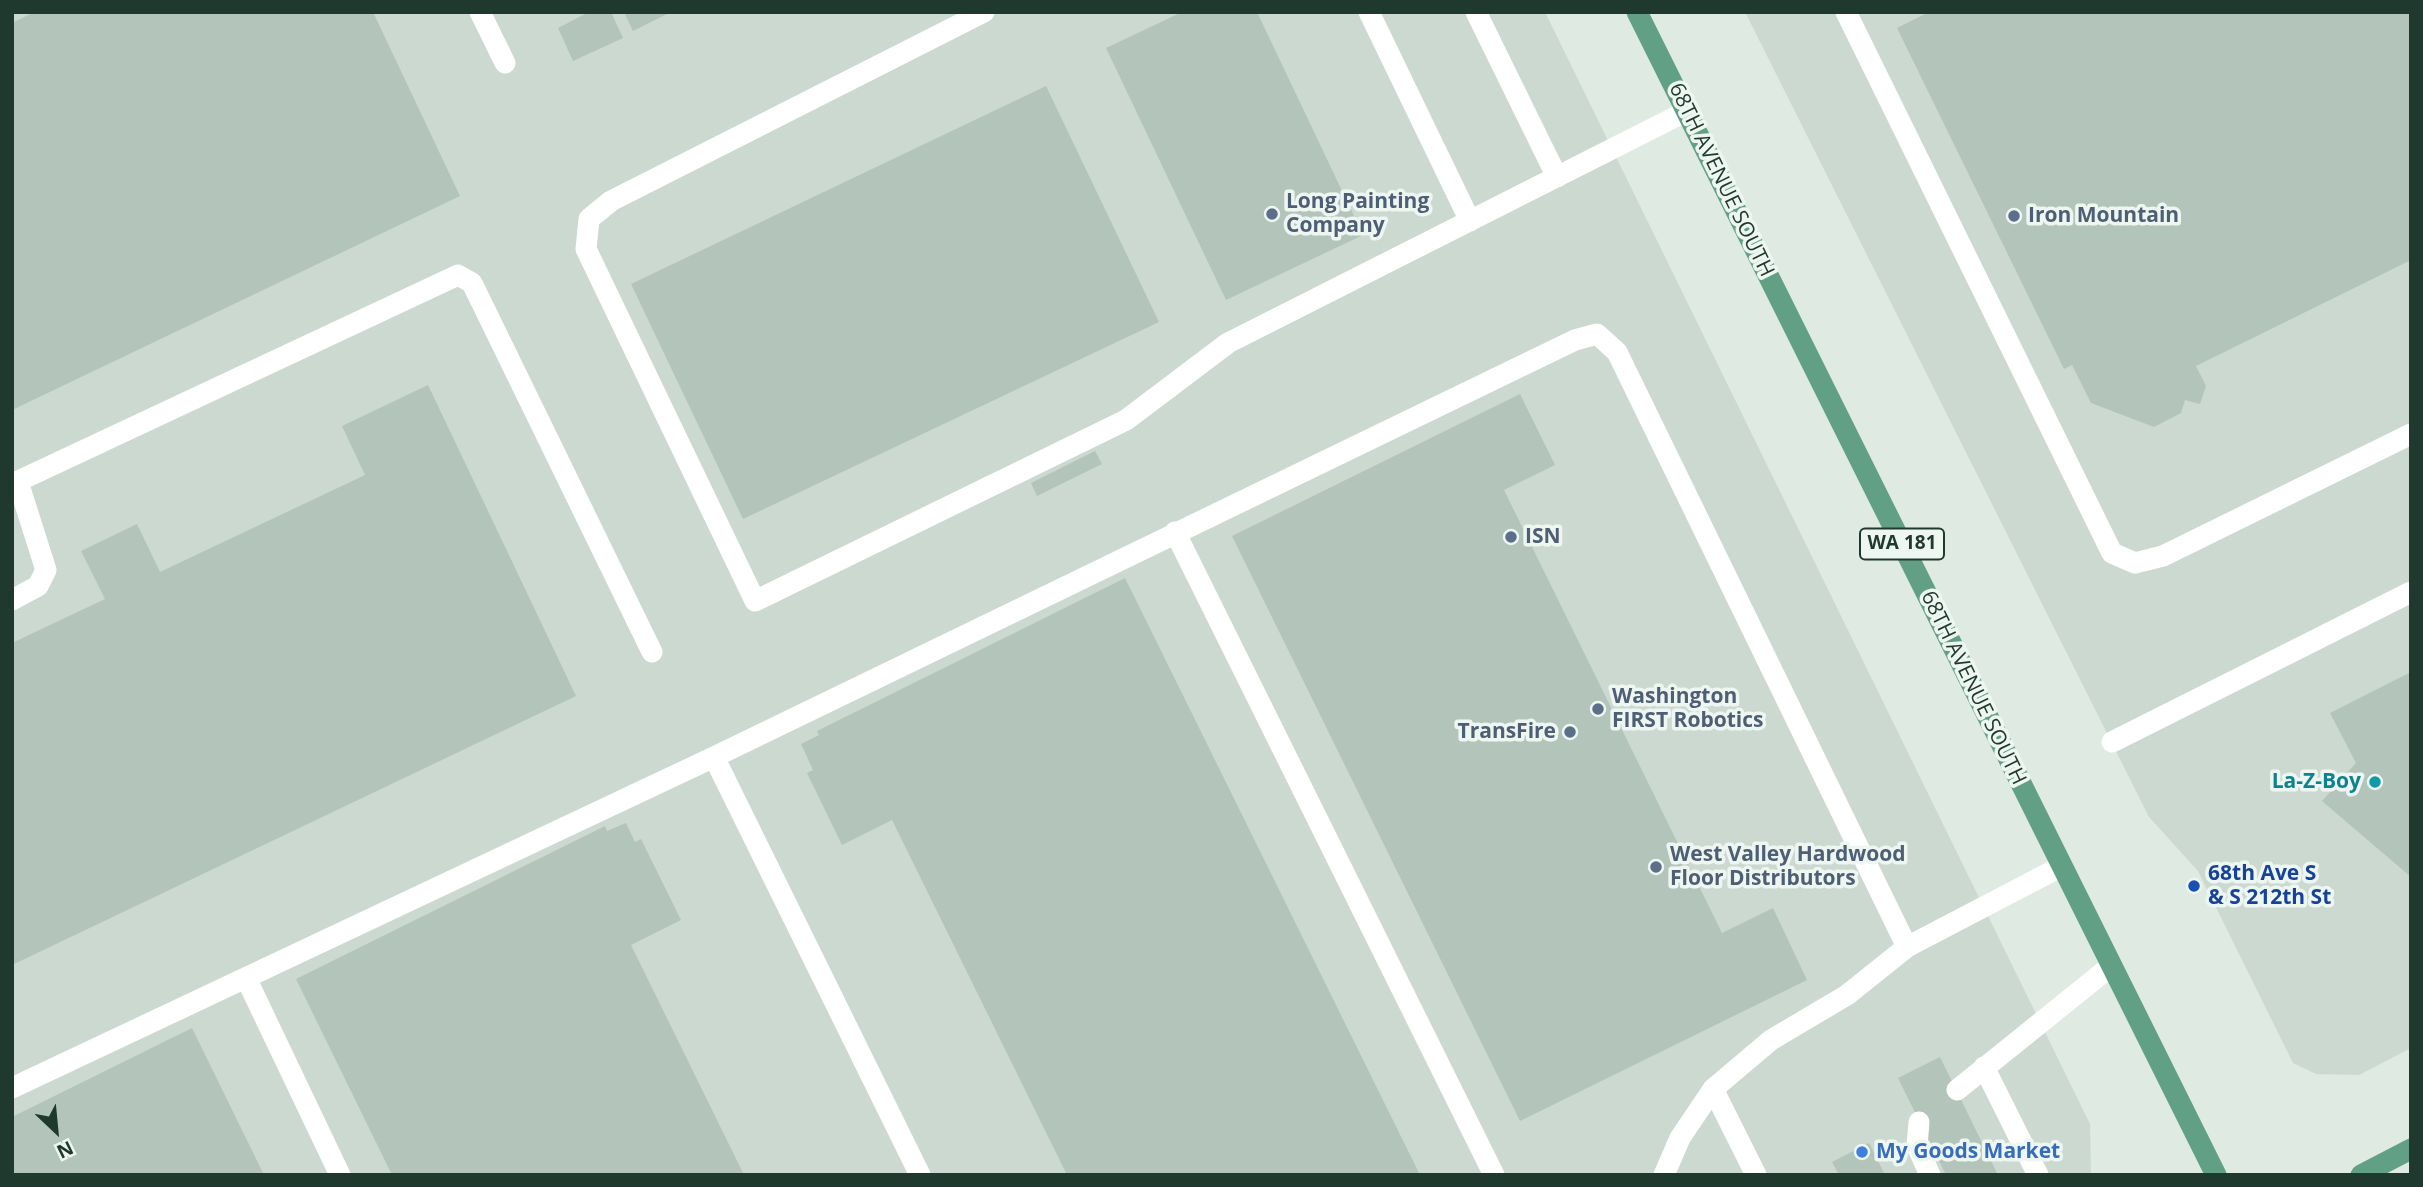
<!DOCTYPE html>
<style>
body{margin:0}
#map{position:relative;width:2423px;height:1187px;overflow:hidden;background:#deeae2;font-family:"Open Sans",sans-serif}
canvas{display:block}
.frame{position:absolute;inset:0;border:14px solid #1f392e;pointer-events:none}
.north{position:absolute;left:21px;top:1096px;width:70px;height:70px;-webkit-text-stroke:5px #eef6f1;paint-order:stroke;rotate:154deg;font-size:19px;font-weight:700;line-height:28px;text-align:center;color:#1f392e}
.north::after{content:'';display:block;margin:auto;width:24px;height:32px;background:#1f392e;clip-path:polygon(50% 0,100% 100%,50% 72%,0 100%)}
</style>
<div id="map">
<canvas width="2423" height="1187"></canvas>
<div class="frame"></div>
<div class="north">N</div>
</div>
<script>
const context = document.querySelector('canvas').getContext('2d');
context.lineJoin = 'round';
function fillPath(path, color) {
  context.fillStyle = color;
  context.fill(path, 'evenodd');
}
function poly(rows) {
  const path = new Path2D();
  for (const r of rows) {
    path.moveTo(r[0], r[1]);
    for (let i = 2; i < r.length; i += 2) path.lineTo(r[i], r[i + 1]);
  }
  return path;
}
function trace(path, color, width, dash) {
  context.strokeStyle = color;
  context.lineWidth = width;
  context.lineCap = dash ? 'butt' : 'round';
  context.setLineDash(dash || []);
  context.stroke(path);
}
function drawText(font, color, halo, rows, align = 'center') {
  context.font = font + ' "Open Sans",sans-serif';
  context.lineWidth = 7;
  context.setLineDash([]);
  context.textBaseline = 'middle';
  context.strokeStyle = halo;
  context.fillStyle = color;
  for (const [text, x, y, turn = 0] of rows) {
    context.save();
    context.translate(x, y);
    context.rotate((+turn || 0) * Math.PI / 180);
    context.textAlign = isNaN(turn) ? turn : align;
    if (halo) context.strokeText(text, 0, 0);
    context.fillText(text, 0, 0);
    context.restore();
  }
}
const built = poly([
 [12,12,1545,12,2090,1124,2091,1175,12,1175],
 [1745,12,2411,12,2411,1048,2359,1075,2316,1074,2293,1063,2198,871,2149,817]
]);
const building = poly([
 [34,12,373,12,460,196,12,410,12,23],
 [589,12,611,12,623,38,573,61,558,28],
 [624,12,671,12,633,31],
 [1182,12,1257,12,1363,235,1226,300,1106,48],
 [1929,12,2411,12,2411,260,2196,366,2206,386,2200,404,2185,400,2181,413,2154,427,2091,403,2072,365,2064,369,1897,28],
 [1046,86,1159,322,743,519,631,284],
 [428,385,576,696,12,965,12,643,105,599,81,551,137,524,160,572,365,475,342,426],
 [1520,394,1555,465,1504,490,1722,933,1773,908,1807,980,1520,1121,1232,536],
 [1095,451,1102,464,1037,496,1031,483],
 [1125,578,1420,1175,1067,1175,892,820,842,845,807,773,813,770,801,744,819,735,817,731],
 [2411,672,2411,877,2322,801,2356,763,2330,713],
 [626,823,635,842,641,839,681,920,631,945,744,1175,392,1175,296,979,605,826,607,831],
 [192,1028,264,1175,12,1175,12,1117],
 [1940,1057,1998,1175,1946,1175,1898,1078],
 [1869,1143,1885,1175,1839,1175,1832,1162]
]);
const lane = poly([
 [480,12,505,63],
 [984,12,611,201,589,219,586,249,755,601,1126,420,1228,343,1687,111],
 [1369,12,1470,221],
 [1476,12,1557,177],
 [1846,12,2112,553,2135,563,2163,556,2411,434],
 [12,484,458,275,472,283,652,652],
 [1175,532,1494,1175],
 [12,600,38,586,46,570,18,482],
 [2112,742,2411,592],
 [714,757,920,1175],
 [247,980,340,1175],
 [1984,1067,2038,1175],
 [12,1088,714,757,1575,340,1597,334,1617,352,1907,947],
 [1713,1089,1756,1175],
 [1957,1090,2111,966],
 [1919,1122,1917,1146,1930,1175],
 [1664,1175,1680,1138,1713,1089,1771,1040,1847,995,1907,947,2062,866]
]);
const primary = poly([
 [1637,12,2216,1175],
 [2361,1175,2411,1149]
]);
const markers = [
 [1272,214,7,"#5c6f8a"],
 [2014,216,7,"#5c6f8a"],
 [1511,537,7,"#5c6f8a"],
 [1598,709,7,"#5c6f8a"],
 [1570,732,7,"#5c6f8a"],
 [2375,782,7,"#0f9aa8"],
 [1656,867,7,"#5c6f8a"],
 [2194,886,7,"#1a4fb4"],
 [1862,1152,7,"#3f7fe0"]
];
const shields = [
 [1902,544,84]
];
const shieldNames = [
 ["WA 181",1902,544]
];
const streetNames = [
 ["68TH AVENUE SOUTH",1721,180,64],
 ["68TH AVENUE SOUTH",1973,688,64]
];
const serviceNames = [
 ["Long Painting",1286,202],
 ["Company",1286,226],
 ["Iron Mountain",2028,216],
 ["ISN",1525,537],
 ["Washington",1612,697],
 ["FIRST Robotics",1612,721],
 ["TransFire",1556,732,"right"],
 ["West Valley Hardwood",1670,855],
 ["Floor Distributors",1670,879]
];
const cultureNames = [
 ["La-Z-Boy",2361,782]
];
const transitNames = [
 ["68th Ave S",2208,874],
 ["& S 212th St",2208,898]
];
const shopNames = [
 ["My Goods Market",1876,1152]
];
fillPath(built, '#ccd9d1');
fillPath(building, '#b3c4bb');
trace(lane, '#fff', 21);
trace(primary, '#62a086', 21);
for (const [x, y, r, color] of markers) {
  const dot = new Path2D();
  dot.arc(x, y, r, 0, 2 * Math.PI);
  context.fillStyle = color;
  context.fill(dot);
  trace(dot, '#eef6f1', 2.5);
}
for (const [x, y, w] of shields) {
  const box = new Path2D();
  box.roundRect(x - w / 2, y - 15.5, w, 31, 5);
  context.fillStyle = '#eef6f1';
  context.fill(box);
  trace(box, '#1f392e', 2);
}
drawText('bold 19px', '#1f392e', null, shieldNames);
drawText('21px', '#1f392e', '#eef6f1', streetNames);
drawText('bold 21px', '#4e5e75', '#eef6f1', serviceNames, 'left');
drawText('bold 21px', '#0d838f', '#eef6f1', cultureNames, 'right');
drawText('bold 21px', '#164399', '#eef6f1', transitNames, 'left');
drawText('bold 21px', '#366cbe', '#eef6f1', shopNames, 'left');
</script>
